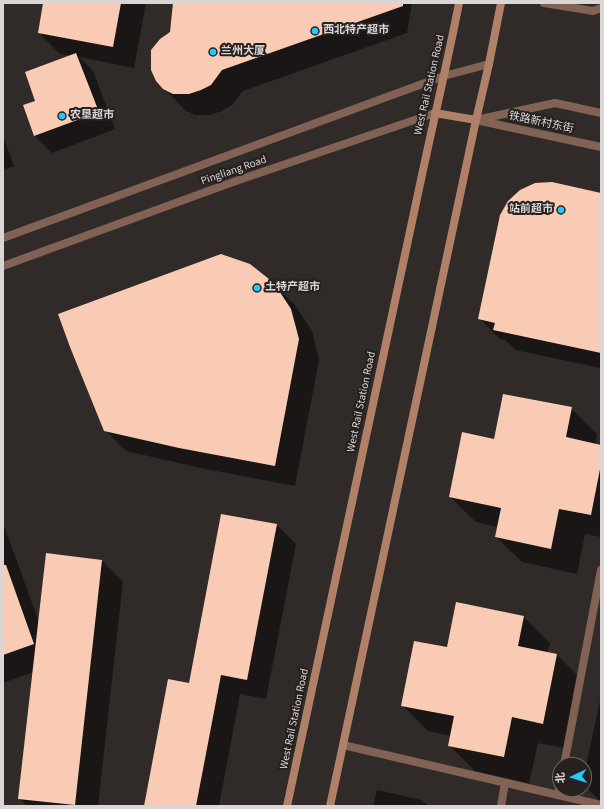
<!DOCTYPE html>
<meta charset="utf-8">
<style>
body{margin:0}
#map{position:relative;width:604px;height:809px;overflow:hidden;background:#302a28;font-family:"Source Sans 3","Noto Sans SC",sans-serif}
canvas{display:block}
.frame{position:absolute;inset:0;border:4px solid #dad6d5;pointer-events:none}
.north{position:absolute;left:552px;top:757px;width:40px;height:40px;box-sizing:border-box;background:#26211e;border:1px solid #6e6967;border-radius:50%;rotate:266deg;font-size:11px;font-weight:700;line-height:16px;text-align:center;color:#dad6d5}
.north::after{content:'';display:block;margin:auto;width:14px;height:18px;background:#21c9fd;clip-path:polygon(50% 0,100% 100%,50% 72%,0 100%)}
</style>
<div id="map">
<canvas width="604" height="809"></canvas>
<div class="frame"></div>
<div class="north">北</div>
</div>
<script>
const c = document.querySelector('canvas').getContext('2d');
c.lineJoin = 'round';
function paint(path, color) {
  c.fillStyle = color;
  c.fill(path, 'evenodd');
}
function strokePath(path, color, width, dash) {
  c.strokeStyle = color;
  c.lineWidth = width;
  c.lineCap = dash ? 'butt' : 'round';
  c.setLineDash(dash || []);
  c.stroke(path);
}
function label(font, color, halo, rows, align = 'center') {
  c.font = font + ' "Source Sans 3","Noto Sans SC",sans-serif';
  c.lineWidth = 4;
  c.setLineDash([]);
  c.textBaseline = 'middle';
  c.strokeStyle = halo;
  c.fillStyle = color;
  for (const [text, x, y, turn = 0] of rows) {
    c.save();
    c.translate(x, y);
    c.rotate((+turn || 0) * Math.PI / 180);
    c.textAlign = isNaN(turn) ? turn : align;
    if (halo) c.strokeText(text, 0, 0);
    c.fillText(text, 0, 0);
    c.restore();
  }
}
paint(new Path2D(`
 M44 3H146L134 68 79 57 93 71 115 129 52 153 35 136 24 106 37 101 72 56 60 54 39 33Z
 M174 3H412L407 33 243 91 232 105 222 111 210 115H195L185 110 164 88Z
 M3 136 14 166 3 170Z
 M601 194V368L515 350 505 340 500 339 479 318Z
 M273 284 295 305 312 331 319 360 295 486 201 468 126 451 105 430Z
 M571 408 597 434 595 445 601 446V537L585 534 577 574 522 562 496 537 498 527 476 522 450 497 495 440Z
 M3 523 39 622 46 555 102 561 123 582 98 806H27L19 798 33 672 3 683Z
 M277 525 296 544 266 699 240 694 219 806H145L190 684Z
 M524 617 550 643 547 653 557 655 583 681 569 749 538 743 529 783 475 771 449 745 451 736 428 731 402 705 447 649Z
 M601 696V802L584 785V775Z
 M377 790 422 800 429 806H373Z`), '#0007');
paint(new Path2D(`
 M43 3H121L113 47 38 33Z
 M173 3H403V6L222 70 211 85 201 90 189 94H173L163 89 156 81 151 70V50L160 39 170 32Z
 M76 53 99 112 34 136 23 105 35 101 25 72Z
 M552 182 601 193V353L493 330 495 323 478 319 500 215 508 201 520 190 535 183Z
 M221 254 250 264 274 283 291 309 299 339 275 466 179 448 104 431 70 347 58 314Z
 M503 394 572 407 566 437 601 445V464L591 515 559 509 551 549 495 537 501 508 449 497 462 432 494 439Z
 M221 514 277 524 247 680 221 675 196 806H144L168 679 189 683Z
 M46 553 102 560 75 805 18 799Z
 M3 565H6L34 644 3 655Z
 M456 602 524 616 518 646 557 654 543 724 512 717 504 757 448 746 454 716 401 706 414 641 447 647Z`), '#f9cab4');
strokePath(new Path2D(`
 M544 3 593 11 601 8
 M476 120 555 103 601 113`), '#816254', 8);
strokePath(new Path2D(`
 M476 120 601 147
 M343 745 601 805
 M564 765 601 570
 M558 795 560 784
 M501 806 505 783`), '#816254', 8);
strokePath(new Path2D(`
 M3 238 444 76 489 64
 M3 266 233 182 435 113`), '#816254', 8);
strokePath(new Path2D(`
 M435 113 476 120
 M287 806 419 189C432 127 447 65 459 3
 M330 806 476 120 489 64 501 3`), '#b18069', 8);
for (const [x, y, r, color] of [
 [315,31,4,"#21c9fd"],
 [213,52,4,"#21c9fd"],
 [62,116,4,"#21c9fd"],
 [561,210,4,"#21c9fd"],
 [257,288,4,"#21c9fd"]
]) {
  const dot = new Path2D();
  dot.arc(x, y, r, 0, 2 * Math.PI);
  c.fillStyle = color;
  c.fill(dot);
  strokePath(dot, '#26211e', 1.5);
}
label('bold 11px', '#dad6d5', '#26211e', [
 ["西北特产超市",323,31],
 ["兰州大厦",221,52],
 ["农垦超市",70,116],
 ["站前超市",553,210,"right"],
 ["土特产超市",265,288]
], 'left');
label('11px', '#dad6d5', '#26211e', [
 ["West Rail Station Road",430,85,-77],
 ["铁路新村东街",541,123,12],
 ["Pingliang Road",234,171,-19],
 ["West Rail Station Road",362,402,-78],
 ["West Rail Station Road",295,719,-78]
]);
</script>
